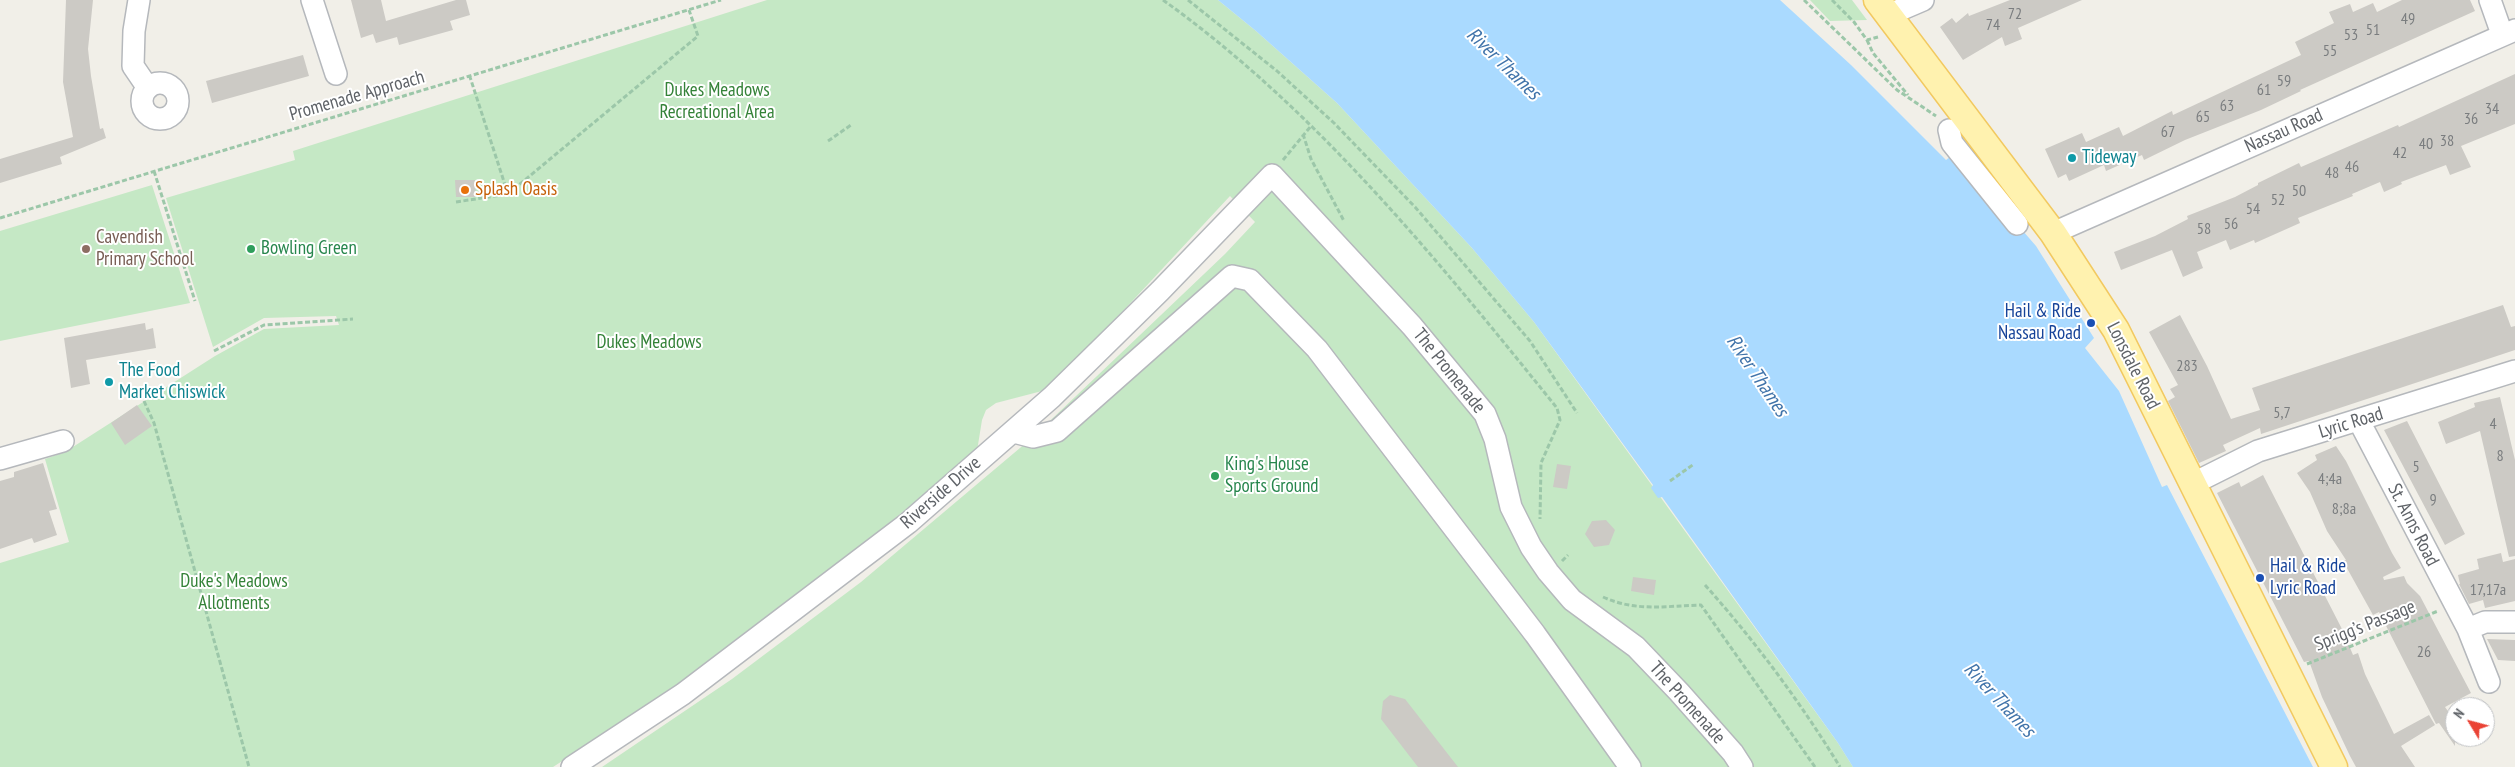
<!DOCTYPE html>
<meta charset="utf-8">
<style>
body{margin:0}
#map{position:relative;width:2515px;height:767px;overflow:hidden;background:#f1efe8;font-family:"PT Sans Narrow",sans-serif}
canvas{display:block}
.north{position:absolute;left:2445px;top:697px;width:50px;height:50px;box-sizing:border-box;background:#fff;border:1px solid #bfc1c3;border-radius:50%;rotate:307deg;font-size:14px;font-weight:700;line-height:20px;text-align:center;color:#5f6368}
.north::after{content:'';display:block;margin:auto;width:18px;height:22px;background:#ea4335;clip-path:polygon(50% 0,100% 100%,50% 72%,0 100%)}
</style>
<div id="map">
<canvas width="2515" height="767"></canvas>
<div class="north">N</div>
</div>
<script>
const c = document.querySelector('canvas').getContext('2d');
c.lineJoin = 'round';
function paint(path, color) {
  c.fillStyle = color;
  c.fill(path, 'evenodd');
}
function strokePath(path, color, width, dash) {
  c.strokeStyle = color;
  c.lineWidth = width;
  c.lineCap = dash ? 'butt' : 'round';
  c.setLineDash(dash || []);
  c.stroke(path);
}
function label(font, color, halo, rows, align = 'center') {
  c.font = font + ' "PT Sans Narrow",sans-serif';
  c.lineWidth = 4;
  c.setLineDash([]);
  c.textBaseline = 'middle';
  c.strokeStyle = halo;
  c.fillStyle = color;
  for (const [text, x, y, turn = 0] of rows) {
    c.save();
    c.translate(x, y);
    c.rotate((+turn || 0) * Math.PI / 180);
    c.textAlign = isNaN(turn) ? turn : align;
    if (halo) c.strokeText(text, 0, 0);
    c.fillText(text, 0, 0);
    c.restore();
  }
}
paint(new Path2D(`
 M767 0H1218L1256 31 1337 103 1472 248 1534 322 1838 743 1853 767H602L732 679 861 582 1033 437 1225 254 1255 222 1230 196 1097 339 1042 391 996 403 986 410 982 420 977 451 833 569 676 687 553 767H0V563L69 542 45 459 65 452 215 356 264 329 339 325 336 316 264 318 213 347 166 198 295 160 293 151Z
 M1810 0H1852L1867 20 1830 21Z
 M152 185 190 303 0 341V231Z`), '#c5e8c5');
paint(new Path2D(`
 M1218 0H1780L1851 65 1946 160 1955 153 2036 246 2094 338 2085 348 2119 391 2162 487 2167 485 2313 767H1853L1838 743 1662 497 1658 498 1651 488 1653 485 1534 322 1472 248 1337 103 1256 31Z`), '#aadaff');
paint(new Path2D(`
 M66 0H93L88 49 91 76 100 129 103 128 106 138 60 157 62 164 0 183V159L73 137 63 82Z
 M351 0H381L386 21 456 0H466L470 15 450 21 453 30 399 45 397 37 376 43 373 34 361 38Z
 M2010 0H2082L2018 28 2022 39 2005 46 2002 37 1963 60 1940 27 1952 18 1956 23 1968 13 1969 16Z
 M2402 0H2470L2475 11 2300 90 2301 91 2261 110 2185 140 2144 160 2142 155 2106 171 2104 165 2069 181 2066 174 2058 178 2045 149 2082 133 2086 142 2119 127 2123 136 2172 111 2173 115 2301 55 2295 42 2334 23 2329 12 2350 4 2353 12 2373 3 2377 12Z
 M303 55 309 76 212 103 206 81Z
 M2515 74V124L2461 146 2471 167 2450 175 2446 165 2401 182 2402 184 2384 192 2380 182 2352 194 2353 196 2298 218 2300 223 2255 243 2254 240 2230 250 2226 240 2197 252 2203 268 2183 277 2172 250 2121 270 2114 252 2155 236 2188 219 2187 216 2235 197 2258 185V183L2299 163 2301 167 2398 125 2399 127Z
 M455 180H475L476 197H456Z
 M2503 305 2511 327 2515 326V350L2261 434 2260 428 2223 445 2226 451 2199 463 2168 401 2175 397 2170 389 2178 385 2149 332 2180 315 2207 366 2231 419 2260 410 2252 388Z
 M145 323 146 330 153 328 156 348 86 360 90 384 71 388 64 338Z
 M2500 397 2515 460V556L2509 557 2480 431 2446 444 2438 422 2475 407 2474 403Z
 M137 405 152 426 125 445 111 423Z
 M2407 421 2465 534 2445 545 2384 430Z
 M2336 446 2346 461 2392 553 2401 568 2383 577 2384 580 2404 576 2407 583 2420 596 2471 693 2445 707 2455 721V746L2439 723 2436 724 2379 612 2373 615 2343 561 2346 560 2327 531 2310 492 2297 473 2317 460 2315 455Z
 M43 463 57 509 49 511 57 535 34 543 32 538 0 549V481L14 477V472Z
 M1557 464 1571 466 1567 489 1553 487Z
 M2263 475 2343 631 2353 655 2358 653 2365 674 2394 734 2429 715 2435 725 2401 746 2415 767H2356L2350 756 2322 697 2309 661 2304 662 2217 493 2239 482 2241 487Z
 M1606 520 1615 530 1609 545 1594 547 1585 534 1592 521Z
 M2501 553 2503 562 2515 559V601L2485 608 2483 600 2469 604 2459 584H2460L2458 575 2479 569 2477 559Z
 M1633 577 1656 580 1654 595 1631 591Z
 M2487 639 2515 640V661L2498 660Z
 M1390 695 1405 699 1458 767H1418L1381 719 1383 701Z`), '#cccac5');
const minor = new Path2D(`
 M139 0 134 31 133 66 148 88
 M312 0 336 74
 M2490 0 2502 34
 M1888 15 1923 0
 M142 101a18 18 0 1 1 36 0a18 18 0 1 1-36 0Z
 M1949 130 1952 143 2017 224
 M2053 233 2515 30
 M2359 421 2468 629 2489 682
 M1014 432 1033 437 1057 431 1232 276 1250 280 1317 349 1535 634 1630 767
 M0 459 63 441
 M2192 484 2258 451 2515 371
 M2468 629 2485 622H2515
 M572 767 683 694 908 523 1052 397 1160 291 1272 175 1412 326 1485 414 1495 439 1511 507 1531 547 1548 572 1572 600 1636 647 1679 692 1733 753 1742 767`);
const major = new Path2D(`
 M1877 0 2053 233 2116 330 2334 767`);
strokePath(minor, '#b5b8bc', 24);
strokePath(major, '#f2c960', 29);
strokePath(new Path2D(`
 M1163 0C1318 111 1439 262 1557 408L1560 420 1541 463 1540 519
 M1188 0 1277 71 1334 123 1415 207 1530 341 1577 413
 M1804 0 1897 90 1936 116
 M1832 0 1854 22 1867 40 1878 37
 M1867 40 1873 53 1908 95
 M1303 134 1311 159 1344 221
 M828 141 851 125
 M1283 160 1311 126
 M154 171 195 301
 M508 194 698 36 689 10
 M456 202 508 194 470 77
 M0 218 721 0
 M214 351 264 325 353 319
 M144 401 154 423 249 767
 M1670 481 1694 464
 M1562 561 1568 555
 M1705 585C1755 641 1801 703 1840 767
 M1603 597C1636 612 1666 606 1701 605L1815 767
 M2307 664 2438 611`), '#9cc7a9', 3, [5, 2.5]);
strokePath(minor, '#fff', 21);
strokePath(major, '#fff2af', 26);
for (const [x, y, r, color] of [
 [2072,158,5,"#0f9aa8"],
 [465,190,5,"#e8710a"],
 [86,249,5,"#8d6e63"],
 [251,249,5,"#2e9e5b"],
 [2091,323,5,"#1a4fb4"],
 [109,382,5,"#0f9aa8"],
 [1215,476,5,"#2e9e5b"],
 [2260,578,5,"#1a4fb4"]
]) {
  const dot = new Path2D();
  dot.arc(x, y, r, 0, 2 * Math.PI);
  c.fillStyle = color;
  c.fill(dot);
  strokePath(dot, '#fff', 2);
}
label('16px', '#7a7d7f', null, [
 ["72",2015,14],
 ["49",2408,19],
 ["74",1993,25],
 ["51",2373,30],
 ["53",2351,35],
 ["55",2330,51],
 ["59",2284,81],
 ["61",2264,90],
 ["63",2227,106],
 ["34",2492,109],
 ["65",2203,117],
 ["36",2471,119],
 ["67",2168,132],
 ["38",2447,141],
 ["40",2426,144],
 ["42",2400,153],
 ["46",2352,167],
 ["48",2332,173],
 ["50",2299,191],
 ["52",2278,200],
 ["54",2253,209],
 ["56",2231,224],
 ["58",2204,229],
 ["283",2187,366],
 ["5,7",2282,413],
 ["4",2493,424],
 ["8",2500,456],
 ["5",2416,467],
 ["4;4a",2330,479],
 ["9",2433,500],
 ["8;8a",2344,509],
 ["17,17a",2488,590],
 ["26",2424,652]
]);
label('19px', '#348238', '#fff', [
 ["Dukes Meadows",717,91],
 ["Recreational Area",717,113],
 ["Dukes Meadows",649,343],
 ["Duke's Meadows",234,582],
 ["Allotments",234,604]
]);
label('19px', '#5f6368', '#fff', [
 ["Promenade Approach",357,96,-16],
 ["Nassau Road",2284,131,-24],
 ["Lonsdale Road",2133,366,63],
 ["The Promenade",1449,371,51],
 ["Lyric Road",2351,423,-17],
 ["Riverside Drive",941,493,-41],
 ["St. Anns Road",2413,525,63],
 ["Sprigg’s Passage",2365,626,-22],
 ["The Promenade",1687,703,48]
]);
label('19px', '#0d838f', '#fff', [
 ["Tideway",2082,158],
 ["The Food",119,371],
 ["Market Chiswick",119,393]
], 'left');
label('19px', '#c56008', '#fff', [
 ["Splash Oasis",475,190]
], 'left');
label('19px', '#785e54', '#fff', [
 ["Cavendish",96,238],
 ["Primary School",96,260]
], 'left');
label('19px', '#27864d', '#fff', [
 ["Bowling Green",261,249],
 ["King's House",1225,465],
 ["Sports Ground",1225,487]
], 'left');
label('19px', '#164399', '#fff', [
 ["Hail & Ride",2081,312],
 ["Nassau Road",2081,334],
 ["Hail & Ride",2270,567,"left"],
 ["Lyric Road",2270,589,"left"]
], 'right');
label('italic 20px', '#4174aa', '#fff', [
 ["River Thames",1503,64,44],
 ["River Thames",1757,376,56],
 ["River Thames",1999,700,47]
]);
</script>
